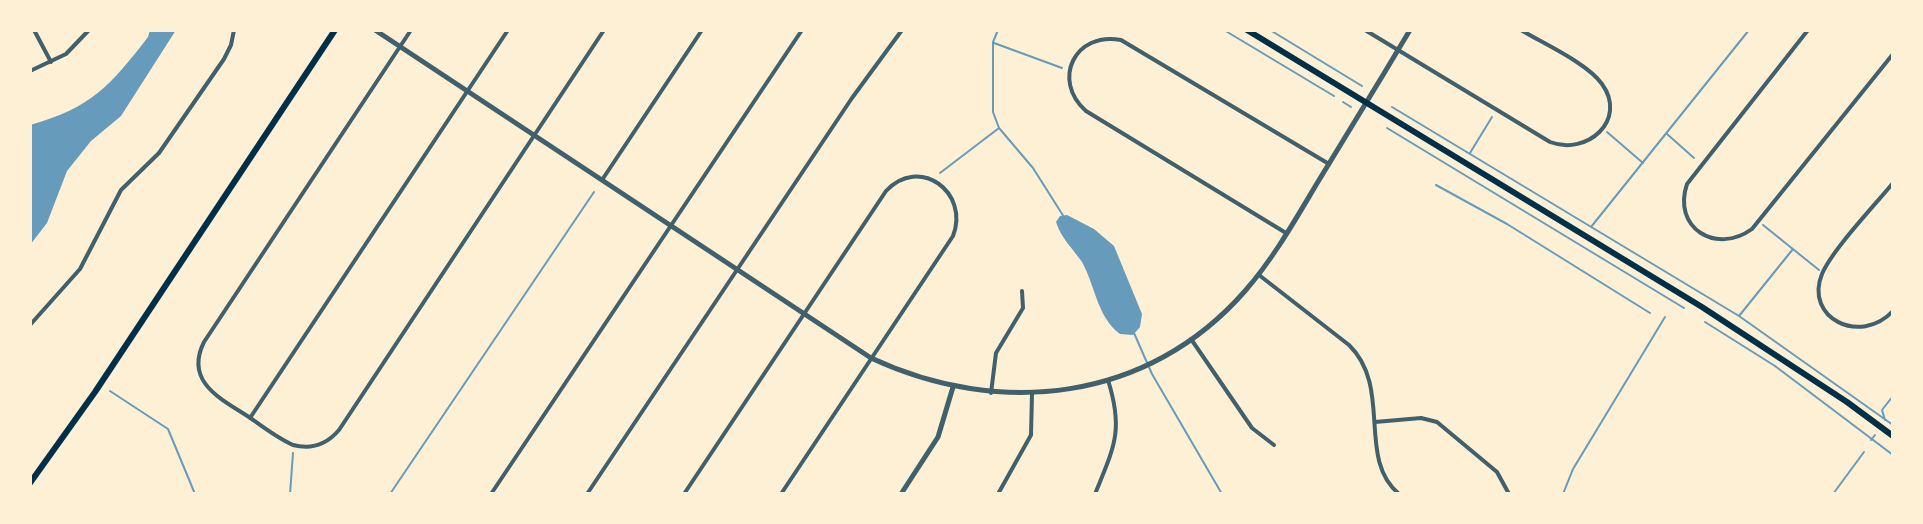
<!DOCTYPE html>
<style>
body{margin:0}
#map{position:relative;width:1923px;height:524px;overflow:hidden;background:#fdf0d5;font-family:Manrope,sans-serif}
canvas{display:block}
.frame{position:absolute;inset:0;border:32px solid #fdf0d5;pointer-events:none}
</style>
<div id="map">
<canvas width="1923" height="524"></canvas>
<div class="frame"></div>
</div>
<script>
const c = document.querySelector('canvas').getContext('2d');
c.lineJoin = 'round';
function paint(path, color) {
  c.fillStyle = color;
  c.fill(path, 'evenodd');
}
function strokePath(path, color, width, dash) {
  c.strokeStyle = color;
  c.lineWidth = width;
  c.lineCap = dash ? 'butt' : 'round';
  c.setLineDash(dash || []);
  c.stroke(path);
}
paint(new Path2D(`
 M150 30H176L121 116 91 141 67 171 47 223 30 245V125C91 108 110 86 148 37Z
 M1067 215 1094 229 1114 246 1142 314 1140 327 1133 335 1120 334C1097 317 1095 285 1082 262 1073 249 1061 238 1056 222L1060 216Z`), '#669bbc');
strokePath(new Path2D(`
 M998 30 993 42V112L999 128 1033 168 1064 217
 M1224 30 1334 96
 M1270 30 1362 86
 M994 43 1062 68
 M1343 102 1351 107
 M1392 107 1739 316 1893 425
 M1387 128 1684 308
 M1607 132 1643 163
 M1667 134 1694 158
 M1470 153 1492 117
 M940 173 999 128
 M1436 185 1507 224 1650 313
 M1763 225 1819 270
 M1591 227 1749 30
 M1739 316 1793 249
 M1705 322 1775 366 1893 455
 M1134 333 1152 374 1222 494
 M110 391 168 429 195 494
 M1885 420 1882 410 1893 396
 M1871 440 1875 435
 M290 494 293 453
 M390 494 594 192
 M1563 494 1573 469 1665 317
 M1833 494 1864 452`), '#669bbc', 2);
strokePath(new Path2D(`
 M34 30 51 62
 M411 30 204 342C184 382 221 399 249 417 263 427 277 438 293 445 312 450 327 444 339 430L604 30
 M1365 30 1550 142C1587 156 1628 120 1602 84 1587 63 1544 44 1521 30
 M1808 30 1687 184C1672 228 1716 255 1752 229L1893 54
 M30 71 66 54 89 30
 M602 180 702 30
 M1893 183C1875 205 1832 250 1822 274 1804 318 1860 346 1893 311
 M1286 233 1086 111C1051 80 1075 31 1121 40L1329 164
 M1259 275 1349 345C1393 388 1356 458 1399 494
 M30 325 80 269 121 190 159 153 224 59 231 45 234 30
 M1191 339 1252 428 1274 445
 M991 393 996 353 1023 308 1022 291
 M250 418 508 30
 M1375 422 1421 418 1437 422 1497 472 1509 494
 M491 494 802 30
 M587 494 852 98 902 30
 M684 494 886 191C919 155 970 192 953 236L781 494
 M998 494 1031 435 1032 394
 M1095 494C1114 447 1124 431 1108 380`), '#3f606c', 4);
strokePath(new Path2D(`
 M375 30 871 358C1000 418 1148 402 1245 291 1273 259 1294 222 1316 185 1347 134 1379 82 1410 30
 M901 494 938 437 953 387`), '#3f606c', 5);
strokePath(new Path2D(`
 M1247 30 1702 307 1847 402 1893 436
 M30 483 95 392 335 30`), '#003049', 6);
</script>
